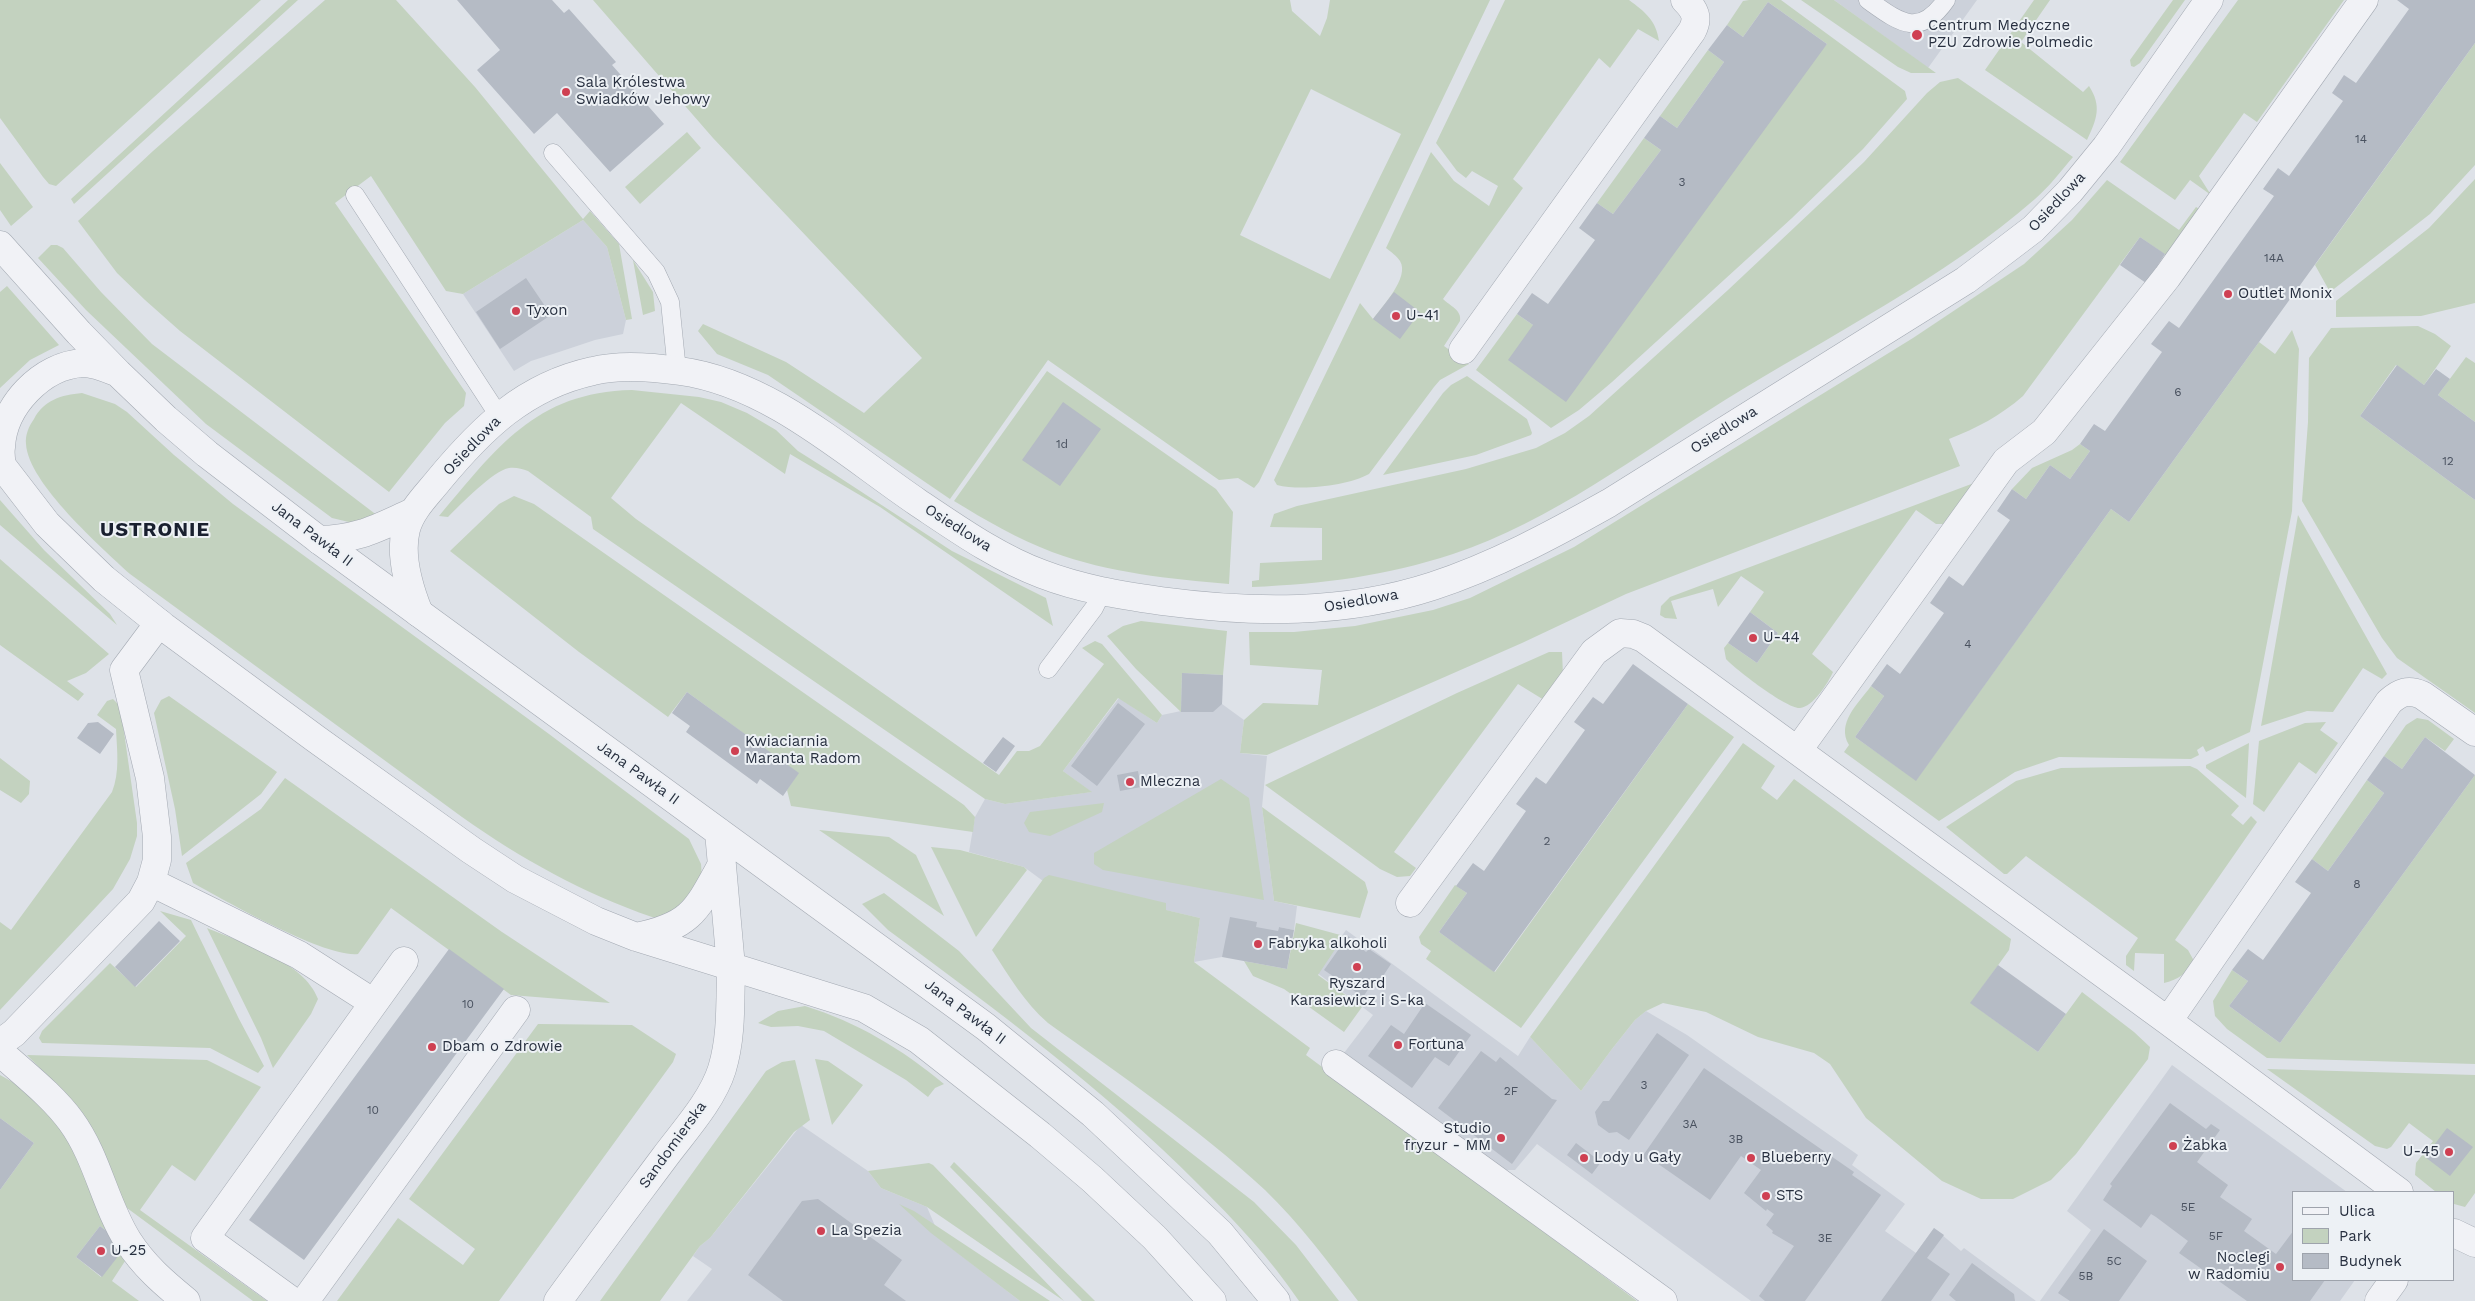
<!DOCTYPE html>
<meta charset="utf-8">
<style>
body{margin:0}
#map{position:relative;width:2475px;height:1301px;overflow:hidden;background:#dee2e8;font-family:"Work Sans",sans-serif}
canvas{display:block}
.legend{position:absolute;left:2292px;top:1191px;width:162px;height:90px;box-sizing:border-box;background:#edf1f5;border:1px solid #9ea3ac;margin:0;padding:6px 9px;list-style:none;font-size:15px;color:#272f3f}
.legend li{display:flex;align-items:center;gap:10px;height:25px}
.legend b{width:25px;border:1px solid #9ea3ac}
</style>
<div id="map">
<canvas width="2475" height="1301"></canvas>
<ul class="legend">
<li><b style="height:6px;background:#f1f2f6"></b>Ulica</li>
<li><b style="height:14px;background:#c3d2bf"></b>Park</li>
<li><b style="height:14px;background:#b5bbc5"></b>Budynek</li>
</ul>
</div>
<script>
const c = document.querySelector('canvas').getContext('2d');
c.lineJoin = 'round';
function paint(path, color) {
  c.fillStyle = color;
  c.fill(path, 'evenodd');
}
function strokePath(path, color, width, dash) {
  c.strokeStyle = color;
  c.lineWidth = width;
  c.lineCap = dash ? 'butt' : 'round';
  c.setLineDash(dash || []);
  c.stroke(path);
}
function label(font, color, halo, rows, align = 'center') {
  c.font = font + ' "Work Sans",sans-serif';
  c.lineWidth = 4;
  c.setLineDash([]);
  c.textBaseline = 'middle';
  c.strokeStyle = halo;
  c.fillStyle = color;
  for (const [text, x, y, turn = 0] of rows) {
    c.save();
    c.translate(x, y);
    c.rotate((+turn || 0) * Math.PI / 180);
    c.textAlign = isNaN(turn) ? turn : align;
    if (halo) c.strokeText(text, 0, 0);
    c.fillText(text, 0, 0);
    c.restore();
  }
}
paint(new Path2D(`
 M1834 0H1977L1928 68Z
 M583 220 607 247 626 320 623 334 595 340 559 352 531 361 514 371 463 294Z
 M1182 673 1223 675 1222 704 1244 720 1240 753 1267 756 1262 807 1274 901 1297 906 1294 930 1279 927 1278 931 1222 957 1194 962 1200 918 1165 910 1166 904 1043 881 1024 867 969 852 975 817 985 799 1005 804 1091 792 1063 771 1119 698 1157 723 1162 715 1181 711Z
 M1346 930 1518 1056 1530 1037 1581 1091 1612 1049 1635 1020 1646 1011 1687 1035 1858 1155 1852 1165 1905 1204 1885 1231 1916 1253 1934 1228 1961 1251 1964 1248 2036 1301H1751L1537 1144 1515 1170H1502L1344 1053 1373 1015 1316 972Z
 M2172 1065 2347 1192H2294V1280H2355L2340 1301H2040L2091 1230 2067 1211Z
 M801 1125 868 1171 881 1188 927 1207 941 1240 1020 1301H687L712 1269 693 1256 700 1246 710 1238Z`), '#ccd1da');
paint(new Path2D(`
 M0 0H261L56 186 49 184 43 177 0 118Z
 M288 0H298L74 204 71 199Z
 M325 0H396L475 87 583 219 590 211 619 244 632 319 626 320 607 247 583 220 463 294 446 291 371 176 335 203 466 393 464 406 445 423 389 492 180 331 145 300 117 273 78 221 153 151Z
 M593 0H1290L1292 11 1320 36 1327 18 1330 0H1490L1259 482 1254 488 1238 478 1219 480 1048 360 950 499 768 375 717 354 698 331 703 324 786 362 864 413 922 358 713 138ZM1311 89 1401 134 1330 279 1240 235Z
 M1505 0H1629C1645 12 1656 20 1659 41L1638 29 1610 68 1599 58 1513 179 1523 188 1443 299C1450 306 1462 310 1460 321L1444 346 1469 364 1440 380 1434 387 1369 474C1347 486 1301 491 1277 485L1274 480 1360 303 1373 319C1382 307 1410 277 1400 261 1397 256 1391 252 1386 248L1431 152 1454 181 1489 206 1498 186 1472 171 1466 178 1457 171 1436 143Z
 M1749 0H1781L1905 91 1907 99 1863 149 1792 218 1612 382 1579 410 1551 428 1476 370 1517 314 1533 325 1827 44 1768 2 1743 37 1727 25 1743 1Z
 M1801 0H1834L1936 73H1911L1898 67Z
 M2034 0H2050L2021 42 2083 92 2089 86C2102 106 2097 119 2087 140L1985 70Z
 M2173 0H2185L2140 63 2134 67 2131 66 2130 60Z
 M2238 0H2344L2257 122 2244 113 2199 176 2211 195 2190 180 2175 200 2120 162Z
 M2475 43V165L2430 214 2330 292 2315 265Z
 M1708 50 1724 62 1677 128 1660 116Z
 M1958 78 2073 157C2061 171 2049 187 2035 199 1945 278 1827 337 1725 400 1637 455 1552 521 1453 554 1386 576 1323 584 1252 587V581L1259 580 1260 563 1322 560V528L1270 527 1274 514 1297 506 1466 469 1536 448 1565 433 1589 416 1728 290 1864 162 1927 93 1940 82Z
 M687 132 701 148 640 204 625 187Z
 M1644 138 1661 150 1613 214 1597 203Z
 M0 163 33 207 11 226 0 210Z
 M2475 179V303L2421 316 2336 317V301L2429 228Z
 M2107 180 2179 230 2196 207 2201 210 2167 256 2140 237 2023 396C2000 416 1977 428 1949 439L1960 466 1626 594 1522 643 1267 755 1240 753 1244 720 1263 703 1318 705 1322 670 1250 665 1249 632H1294L1355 626 1433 610 1470 598 1574 547 1913 338 2024 264 2072 220Z
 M51 245H57L63 248 101 292 152 344 378 516 353 523 332 518 206 424 86 310 38 258Z
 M633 260 653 292 655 311 643 315Z
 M7 286 59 345 30 360 0 388V292Z
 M2418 326 2435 334 2451 346 2424 385 2396 365 2360 416 2475 500V713L2397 658 2382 638 2302 501 2308 422 2309 358 2331 328Z
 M2292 330 2299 349 2292 511 2250 732 2206 752 2203 746 2197 750 2199 755 2191 759 2059 757 2015 772 1939 821 1844 752 1849 745C1836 723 1858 704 1871 686L1884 696 1855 737 1916 780 2111 509 2129 522 2259 342 2275 354Z
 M2466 357 2475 363V422L2438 395Z
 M1047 371 1216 489 1233 512 1229 584C1170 579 1109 573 1052 552 1018 539 985 520 954 501Z
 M1467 376 1527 419 1532 433 1531 435 1476 455 1383 475 1443 393 1451 385Z
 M632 390 699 397 721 402 747 413 776 430 798 451 828 470 952 551 1046 598 1053 626 880 507 790 454 785 474 681 403 611 498 636 519 999 775 1017 751H1029L1040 746 1104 664 1082 648 1095 641 1102 644 1162 715 1157 723 1118 698 1063 771 1092 792 1005 804 985 799 593 529 591 517 528 471C522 469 516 467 509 468 494 470 460 505 448 517L439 516C496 449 535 392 632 390Z
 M82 393 115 404 127 412 174 455 233 504 549 734 689 839 701 864 702 878 689 904 660 918 652 917C583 893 521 859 462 817L130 574C102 548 28 483 26 444 25 435 29 426 34 419 44 400 61 395 82 393Z
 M2080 444 2090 451 2070 479 2050 465 2026 499 2012 489 2032 468 2072 450Z
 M1974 483 1943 524H1936L1916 510 1812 654 1833 672C1828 683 1813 707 1800 708 1787 709 1735 669 1726 659L1724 648 1728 643 1757 663 1778 633 1750 612 1764 592 1741 576 1718 607 1713 589 1671 601 1677 619 1665 618 1660 615 1661 606 1670 597Z
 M514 496 534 504 964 805 975 817 973 832 791 806 787 790 798 773 687 692 668 717 579 652 450 551 499 504Z
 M0 500 44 550 110 614 117 625 0 525Z
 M2298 515 2387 674 2382 679 2363 668 2333 712 2307 711 2261 726Z
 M0 559 109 654 86 673 67 681 84 694 78 701 0 645Z
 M1141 621 1227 631 1223 675 1182 673 1181 712 1136 669 1107 636 1123 626Z
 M1549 652H1562L1563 675 1544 700 1518 684 1394 852 1416 868 1410 876 1397 877 1380 869 1265 785 1457 693Z
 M169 696 277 772 261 794 182 856 175 809 154 713 161 700Z
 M113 699 118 704 122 718 137 823V836L130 859 113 889 0 1010V922L11 930 112 792C120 772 117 751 116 729L97 715 107 701Z
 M1688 704 1734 737 1521 1028 1426 959 1431 951 1421 944 1419 937 1455 885 1467 893 1439 932 1495 972Z
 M2417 718 2428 720 2454 739 2445 751 2425 737 2402 769 2384 756 2406 725Z
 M2326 722 2320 730 2338 743 2316 774 2299 762 2264 812 2253 804 2259 741 2305 723Z
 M1743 743 1775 766 1761 788 1777 800 1794 779 2011 939 2009 950 1971 1003 2038 1052 2082 992 2134 1032 2150 1047 2148 1059 2076 1154 2051 1180 2013 1199H1981L1942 1181 1866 1118 1830 1064 1814 1053 1758 1037 1706 1012 1663 1003 1646 1011 1635 1020 1612 1049 1581 1091 1530 1037Z
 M2249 743 2246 798 2206 768V765Z
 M0 758 30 781 29 794 21 803 0 790Z
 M2190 766 2197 769 2239 806 2231 815 2243 825 2251 816 2257 822 2175 940 2188 950 2194 961C2188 973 2177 980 2164 983V954L2135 953 2134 971 2126 965V956L2138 938 2026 856 2007 874H2004L1946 827 2016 781 2061 768Z
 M2475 775V1064L2267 1058 2227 1029 2215 1016 2213 1001 2232 970 2248 981 2229 1006 2280 1043Z
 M285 778 502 932 610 1003 511 995 391 908 358 954C325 958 226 901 193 883L186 863 261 809Z
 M1221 779 1249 798 1264 900 1103 870 1094 864V853Z
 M2367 780 2384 793 2328 871 2312 859Z
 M1104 803 1102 812 1050 836 1029 832 1024 823 1030 812Z
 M1262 807 1365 882 1368 892 1360 918 1274 901Z
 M819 830 889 837 916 855 944 916Z
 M931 847 960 850 1024 867 1027 870 976 937Z
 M1049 875 1166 903V910L1200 918 1194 962 1310 1048 1306 1055 1637 1301H1358C1329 1263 1300 1224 1265 1190 1198 1128 1122 1076 1048 1023 1024 1002 1009 976 992 950L1044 878Z
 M884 893 959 951 1031 1028 1254 1202 1296 1245 1339 1301H1299C1270 1258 1235 1221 1198 1184 1104 1089 995 1009 888 930L862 904Z
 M160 911 191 920 239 1019 264 1066 258 1073 210 1048 42 1043 39 1038 42 1031 110 963 136 987 186 936Z
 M1296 923 1344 936 1318 975 1362 1007 1344 1032 1284 989 1253 976 1244 961 1287 969Z
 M207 928C242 943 304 961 318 999L311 1014 273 1068 261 1038Z
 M805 1006C857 1022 902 1049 944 1084L935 1088 928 1097 906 1080 824 1031 798 1026 771 1027 758 1023 778 1011Z
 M538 1024 632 1025 676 1054 673 1062 499 1301H337L398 1218 463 1265 475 1249 409 1199Z
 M27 1055 207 1060 261 1087 195 1181 172 1165 140 1210 267 1301H253L127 1208 72 1101Z
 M815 1059 828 1061 863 1085 832 1125Z
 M795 1060 810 1120 794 1132 710 1238 700 1246 660 1301H600L766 1071 782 1062Z
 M2267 1069 2475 1075V1193L2465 1207 2454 1204V1192H2436L2415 1175 2416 1163 2433 1141 2409 1123 2391 1147 2387 1149 2375 1146Z
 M0 1075 25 1089 65 1131 114 1237 100 1226 76 1257 101 1277 125 1245 129 1255 112 1281 139 1301H0V1190L34 1143 0 1118Z
 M954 1162 1087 1293 1095 1301H1082L950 1167Z
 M929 1163 933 1165 1064 1301 927 1207 881 1188 868 1171Z
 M899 1204 914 1211 1050 1301H1020L931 1233Z`), '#c3d2bf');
paint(new Path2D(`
 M457 0H552L564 13 569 9 616 62 612 65 664 124 610 172 557 113 534 134 477 70 500 50Z
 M2397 0H2475V43L2129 522 2111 509 1916 781 1855 737 1884 696 1871 686 1887 664 1900 674 1944 613 1930 603 1949 576 1963 586 2010 520 1997 511 2012 489 2026 499 2050 465 2070 479 2090 451 2080 444 2094 424 2105 431 2162 352 2151 344 2169 321 2179 328 2274 196 2263 189 2278 168 2289 176 2343 101 2332 93 2344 75 2356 83 2409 9Z
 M1768 2 1827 44 1566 402 1508 360 1533 325 1517 314 1532 293 1548 304 1595 240 1579 228 1597 203 1613 214 1661 150 1644 138 1660 116 1677 128 1724 62 1708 50 1727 25 1743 37Z
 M2140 237 2165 254 2146 283 2120 265Z
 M526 278 551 315 500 349 476 312Z
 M1394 292 1420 312 1400 339 1373 319Z
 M2397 365 2424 385 2436 369 2450 379 2438 395 2475 422V500L2360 416Z
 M1063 402 1101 429 1060 486 1022 460Z
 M1750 612 1778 633 1757 663 1728 643Z
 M1633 664 1688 704 1494 972 1439 932 1467 893 1456 886 1473 863 1484 871 1526 811 1516 804 1536 777 1546 784 1585 730 1574 722 1593 697 1603 704Z
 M1182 673 1223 675 1222 704 1213 712H1181Z
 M687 692 799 773 783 796 760 779 757 784 686 732 690 726 672 713Z
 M1118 703 1145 724 1097 786 1071 766Z
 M98 722 114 734 100 754 77 738 88 723Z
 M1003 737 1015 746 996 772 983 763Z
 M2425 737 2475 775 2280 1043 2229 1006 2248 981 2232 970 2248 949 2263 960 2311 893 2295 882 2312 859 2328 871 2384 793 2367 780 2384 756 2402 769Z
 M1138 771 1141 787 1120 791 1117 775Z
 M1230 917 1257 922 1256 927 1278 931 1279 927 1294 930 1287 969 1222 957Z
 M159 921 180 941 135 987 115 967Z
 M1348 936 1366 952 1369 949 1391 964 1377 985 1373 982 1363 997 1324 970Z
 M449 949 504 989 304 1260 249 1220Z
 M1998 965 2066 1014 2038 1052 1970 1003Z
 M1425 1003 1471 1035 1449 1066 1435 1057 1412 1088 1368 1056 1391 1025 1404 1034Z
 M1657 1033 1689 1055 1629 1140 1617 1132 1609 1133 1598 1125 1595 1112 1603 1101H1609Z
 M1481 1051 1496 1062 1500 1057 1552 1099 1557 1100 1512 1164 1438 1108Z
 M1704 1068 1854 1172 1852 1175 1881 1195 1805 1301H1765L1759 1296 1794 1246 1772 1233 1773 1231 1766 1225 1774 1214 1767 1209 1766 1211 1744 1193 1761 1170 1741 1156 1710 1200 1654 1161 1652 1164 1642 1157Z
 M2170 1103 2206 1129 2211 1124 2220 1130 2197 1162 2228 1185 2220 1197 2252 1219 2244 1231 2276 1254 2294 1230V1280H2325L2310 1301H2247L2179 1253 2188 1241 2156 1217 2151 1214 2141 1228 2103 1200 2112 1186 2110 1184Z
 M0 1118 34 1143 0 1190Z
 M2447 1128 2473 1147 2450 1176 2425 1157Z
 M1576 1143 1601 1162 1592 1174 1567 1155Z
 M818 1199 902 1260 884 1285 906 1301H783L748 1275 802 1201Z
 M100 1226 126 1246 102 1277 76 1257Z
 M1934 1228 1944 1235 1927 1258 1950 1274 1931 1301H1881Z
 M2104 1229 2147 1261 2119 1301H2070L2058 1293Z
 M1972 1263 2014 1294 2015 1301H1956L1949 1295Z`), '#b5bbc5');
const service = new Path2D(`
 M1868 0C1899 22 1919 39 1946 0
 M553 153 656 272 670 302 677 371
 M355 195 499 416
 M1048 669 1094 608 1102 592`);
const minor = new Path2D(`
 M1463 350 1692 31C1699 18 1695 10 1685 0
 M319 540C360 539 377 528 413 512
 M419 613C409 588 399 556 406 529 411 510 426 496 438 481 481 429 524 386 593 371 620 364 653 367 680 371 769 383 845 453 917 502 956 528 998 558 1042 574 1081 589 1120 595 1161 601 1252 613 1344 615 1433 586 1494 566 1552 535 1609 503L1966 280 2033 229 2070 191 2106 147 2209 0
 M1798 750 2006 461 2044 432 2167 277 2364 0
 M151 882 299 955 374 1003
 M1410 903 1594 652 1620 633 1633 634 1643 638 2168 1021 2399 1192
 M2168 1021 2389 702C2400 692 2408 689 2422 695L2475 732
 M0 1043 14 1033 141 901 151 882 157 860V837L150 778 124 670 159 623
 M0 1052C24 1074 52 1095 71 1121 98 1158 104 1203 128 1241 144 1266 164 1283 186 1301
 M1336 1064 1663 1301
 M2454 1233 2475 1243
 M292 1301 205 1238 404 961
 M305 1301 516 1010
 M558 1301C593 1253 629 1205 664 1158 684 1131 712 1101 722 1069 732 1036 730 1001 731 967
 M2379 1301 2394 1280`);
const tertiary = new Path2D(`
 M0 245 79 333 118 373 166 419 207 454 319 540 986 1027 1093 1114 1220 1233 1276 1301
 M0 463 47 524 104 579 164 627 316 739 471 850 515 879 596 921 636 937 864 1008 919 1040 1040 1135 1092 1179 1155 1238 1212 1301
 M2 466C1 460 0 453 1 447 3 406 42 365 83 363 94 363 106 368 116 372
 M719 832 731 967
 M636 937C690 926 696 912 721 866`);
strokePath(service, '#a3a9b2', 19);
strokePath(minor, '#a3a9b2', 29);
strokePath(tertiary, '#a3a9b2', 29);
strokePath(service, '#f1f2f6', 18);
strokePath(minor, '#f1f2f6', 28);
strokePath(tertiary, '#f1f2f6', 28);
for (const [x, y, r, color] of [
 [1917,35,6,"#cf4052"],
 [566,92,5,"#cf4052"],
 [2228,294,5,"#cf4052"],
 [516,311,5,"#cf4052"],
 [1396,316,5,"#cf4052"],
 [1753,638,5,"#cf4052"],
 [735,751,5,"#cf4052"],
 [1130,782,5,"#cf4052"],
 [1258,944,5,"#cf4052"],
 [1357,967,5,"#cf4052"],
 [1398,1045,5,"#cf4052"],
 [432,1047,5,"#cf4052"],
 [1501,1138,5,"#cf4052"],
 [2173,1146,5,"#cf4052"],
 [2449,1152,5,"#cf4052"],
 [1584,1158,5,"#cf4052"],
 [1751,1158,5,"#cf4052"],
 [1766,1196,5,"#cf4052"],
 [821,1231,5,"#cf4052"],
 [101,1251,5,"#cf4052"],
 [2280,1267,5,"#cf4052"]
]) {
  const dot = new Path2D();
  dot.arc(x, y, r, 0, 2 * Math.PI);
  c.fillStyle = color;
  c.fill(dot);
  strokePath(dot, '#edf1f5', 2);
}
label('12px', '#4a5260', null, [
 ["14",2361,139],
 ["3",1682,182],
 ["14A",2274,258],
 ["6",2178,392],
 ["1d",1062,444],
 ["12",2448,461],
 ["4",1968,644],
 ["2",1547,841],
 ["8",2357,884],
 ["10",468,1004],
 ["3",1644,1085],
 ["2F",1511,1091],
 ["10",373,1110],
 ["3A",1690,1124],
 ["3B",1736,1139],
 ["5E",2188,1207],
 ["5F",2216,1236],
 ["3E",1825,1238],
 ["5C",2114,1261],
 ["5B",2086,1276]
]);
label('15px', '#272f3f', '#edf1f5', [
 ["Centrum Medyczne",1928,26],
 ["PZU Zdrowie Polmedic",1928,43],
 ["Sala Królestwa",576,83],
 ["Swiadków Jehowy",576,100],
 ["Outlet Monix",2238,294],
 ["Tyxon",526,311],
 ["U-41",1406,316],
 ["U-44",1763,638],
 ["Kwiaciarnia",745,742],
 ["Maranta Radom",745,759],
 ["Mleczna",1140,782],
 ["Fabryka alkoholi",1268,944],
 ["Ryszard",1357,984,"center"],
 ["Karasiewicz i S-ka",1357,1001,"center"],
 ["Fortuna",1408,1045],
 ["Dbam o Zdrowie",442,1047],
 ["Studio",1491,1129,"right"],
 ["fryzur - MM",1491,1146,"right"],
 ["Żabka",2183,1146],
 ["U-45",2439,1152,"right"],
 ["Lody u Gały",1594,1158],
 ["Blueberry",1761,1158],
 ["STS",1776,1196],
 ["La Spezia",831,1231],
 ["U-25",111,1251],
 ["Noclegi",2270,1258,"right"],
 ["w Radomiu",2270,1275,"right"]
], 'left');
label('15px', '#272f3f', '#edf1f5', [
 ["Osiedlowa",2057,202,-47],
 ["Osiedlowa",1724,430,-32],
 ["Osiedlowa",472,446,-46],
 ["Osiedlowa",958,528,32],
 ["Jana Pawła II",312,534,37],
 ["Osiedlowa",1361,601,-10],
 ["Jana Pawła II",638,773,36],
 ["Jana Pawła II",965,1012,37],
 ["Sandomierska",673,1145,-54]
]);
c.letterSpacing = '1px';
label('bold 20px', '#19202f', '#edf1f5', [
 ["USTRONIE",155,530]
]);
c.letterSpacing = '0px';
</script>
